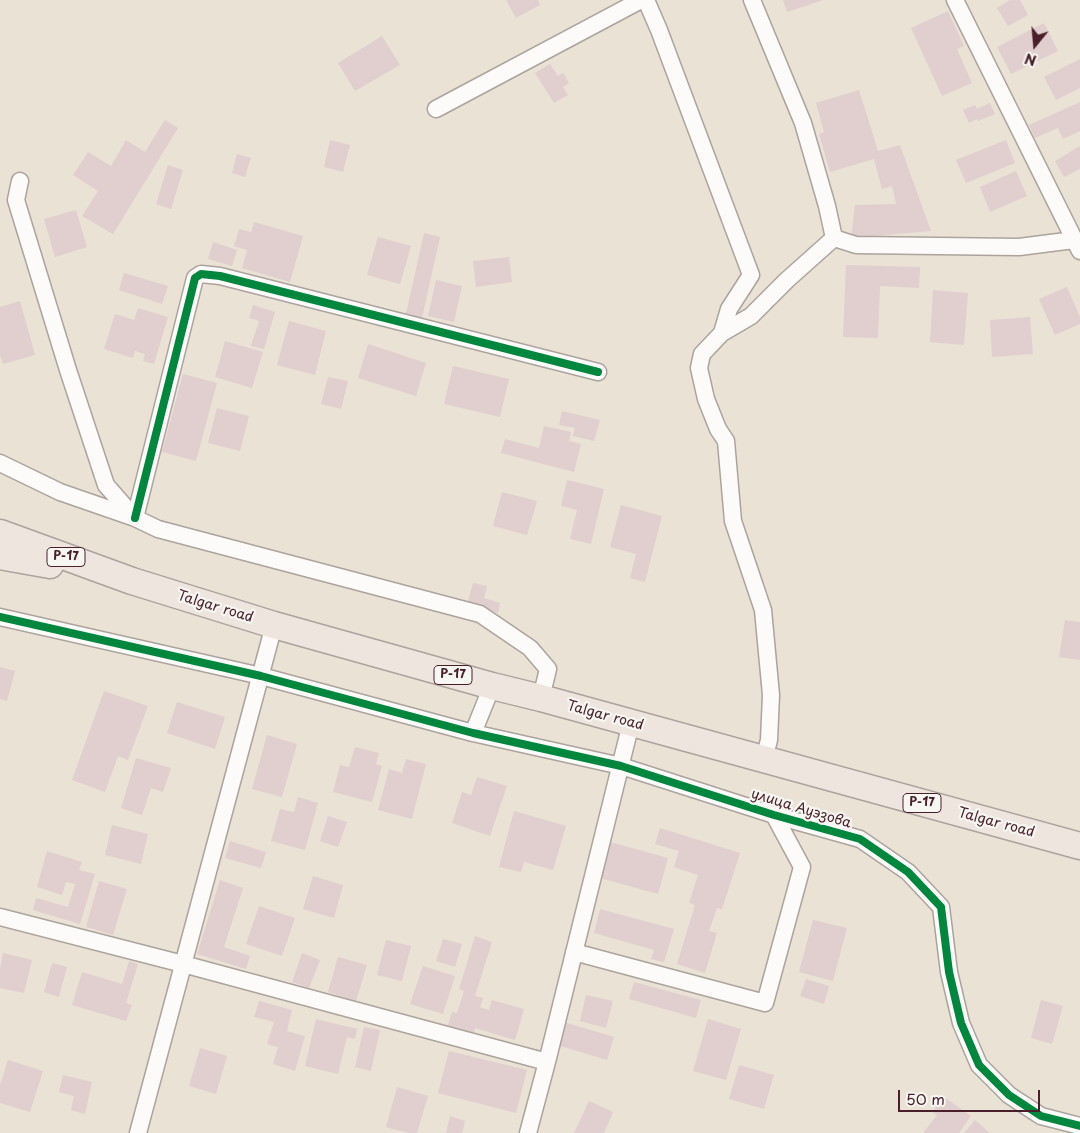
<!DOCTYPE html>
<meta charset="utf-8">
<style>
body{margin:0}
#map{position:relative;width:1080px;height:1133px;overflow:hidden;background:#eae2d5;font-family:"Playpen Sans",sans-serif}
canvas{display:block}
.north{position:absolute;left:1010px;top:20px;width:50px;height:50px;-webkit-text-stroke:4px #f6f6f2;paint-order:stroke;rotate:197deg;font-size:14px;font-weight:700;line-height:20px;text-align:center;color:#4a1f2b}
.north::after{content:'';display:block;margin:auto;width:18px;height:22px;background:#4a1f2b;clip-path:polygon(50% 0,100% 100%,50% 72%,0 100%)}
.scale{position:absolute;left:898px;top:1090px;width:142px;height:22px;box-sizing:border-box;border:2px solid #4a1f2b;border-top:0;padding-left:6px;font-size:15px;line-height:18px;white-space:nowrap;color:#4a1f2b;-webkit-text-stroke:4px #f6f6f2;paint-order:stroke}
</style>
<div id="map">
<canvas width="1080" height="1133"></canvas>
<div class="north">N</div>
<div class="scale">50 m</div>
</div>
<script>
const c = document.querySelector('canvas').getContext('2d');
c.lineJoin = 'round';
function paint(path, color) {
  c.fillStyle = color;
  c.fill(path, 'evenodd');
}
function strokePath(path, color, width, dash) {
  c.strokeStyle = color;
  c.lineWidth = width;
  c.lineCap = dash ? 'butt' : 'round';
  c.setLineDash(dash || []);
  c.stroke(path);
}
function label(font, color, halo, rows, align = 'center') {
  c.font = font + ' "Playpen Sans",sans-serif';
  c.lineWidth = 4.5;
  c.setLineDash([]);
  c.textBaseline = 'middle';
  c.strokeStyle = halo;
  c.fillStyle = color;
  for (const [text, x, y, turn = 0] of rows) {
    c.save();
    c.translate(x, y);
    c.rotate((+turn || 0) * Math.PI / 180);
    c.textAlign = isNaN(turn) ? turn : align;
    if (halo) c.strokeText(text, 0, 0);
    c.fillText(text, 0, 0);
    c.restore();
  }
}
paint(new Path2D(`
 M506 0H538L540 5 516 18Z
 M783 0H823L787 12Z
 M1010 0H1020L1028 15 1008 26 997 8Z
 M948 11 964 46 957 49 972 83 942 96 911 28Z
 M1044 23 1058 51 1011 74 997 47Z
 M382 36 400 65 355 91 338 63Z
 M1080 59V88L1056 100 1044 77Z
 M550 64 558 76 563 73 569 83 563 87 568 95 554 103 535 73Z
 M859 90 878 151 900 145 931 231 851 238 855 205 896 204 892 186 882 189 874 159 830 172 819 134 824 132 816 103Z
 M1080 102V131L1063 139 1058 128 1035 138 1029 125Z
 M990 103 995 114 978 121 977 119 969 123 963 110 975 105 977 109Z
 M165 120 178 128 113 234 82 216 98 191 73 175 88 152 111 166 126 140 145 152Z
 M330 140 350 145 343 172 324 167Z
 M1006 140 1015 163 966 183 956 160Z
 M1080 146V169L1064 177 1055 161Z
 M237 154 251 158 245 177 232 173Z
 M168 165 183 170 171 209 156 204Z
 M1016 171 1027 196 990 212 980 187Z
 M76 210 87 247 55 257 44 219Z
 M254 222 303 236 290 282 242 268 247 250 234 246 239 229 251 232Z
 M424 233 440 237 422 318 406 314Z
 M378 237 411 246 400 284 367 275Z
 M213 242 237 250 232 266 208 259Z
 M509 257 512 282 476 287 473 261Z
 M846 265 920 267 919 288 880 286 878 338 843 337Z
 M124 273 168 286 162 304 119 290Z
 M436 280 462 286 454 322 428 316Z
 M1067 287 1080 317V324L1055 335 1039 299Z
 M933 290 968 293 964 345 930 342Z
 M20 301 35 355 3 364 0 355V307Z
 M253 305 275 312 264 349 251 346 259 321 249 318Z
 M138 308 168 317 154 364 143 361 145 354 135 351 133 358 104 349 115 314 134 320Z
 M1030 317 1033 354 992 357 990 320Z
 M289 321 326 331 315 375 277 365Z
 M225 341 263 352 252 388 215 377Z
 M368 344 426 363 416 396 358 378Z
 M453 366 509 379 500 417 444 404Z
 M183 374 217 383 196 461 162 452Z
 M328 377 348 381 341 409 321 404Z
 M217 408 249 416 240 451 208 443Z
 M562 411 600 420 594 441 573 436 575 428 559 425Z
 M544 426 571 432 569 441 581 444 574 472 501 453 505 439 539 448Z
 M567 480 604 489 591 544 570 539 577 510 561 506Z
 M502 492 537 501 527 535 493 526Z
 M621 505 662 516 645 582 630 578 636 554 610 547Z
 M473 583 487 586 484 598 500 603 498 613 467 605Z
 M1065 620 1080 622V660L1059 657Z
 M0 667 15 671 7 701 0 699Z
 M104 691 148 706 128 760 118 756 105 792 72 780Z
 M177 702 225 717 215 749 167 733Z
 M267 735 297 744 282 797 252 789Z
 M355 747 379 753 376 764 382 766 372 802 333 792 340 765 349 767Z
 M136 758 171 768 163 792 151 788 142 815 121 808Z
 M406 759 426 764 412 819 378 810 389 769 402 773Z
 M477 777 507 786 490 836 452 823 462 792 471 795Z
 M298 797 318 803 305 850 271 841 280 809 294 812Z
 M514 811 566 826 553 870 524 862 521 872 499 867Z
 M328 816 347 822 338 847 320 841Z
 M112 825 148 834 141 864 105 855Z
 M660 828 740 853 722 909 717 908 709 931 717 933 705 973 677 964 695 905 689 903 698 875 674 867 679 851 655 844Z
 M230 841 266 852 261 868 225 858Z
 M610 842 668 858 658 894 600 878Z
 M47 851 82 862 79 870 95 874 80 924 33 910 36 898 68 907 75 884 66 882 62 895 37 887Z
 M313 876 343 885 334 918 303 909Z
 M220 880 243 888 224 947 250 956 246 969 197 954Z
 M99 881 127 889 113 935 86 927Z
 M259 906 295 918 282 956 246 944Z
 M600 909 674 929 664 962 651 959 654 950 594 933Z
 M813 920 847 928 833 981 799 972Z
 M475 936 492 942 475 996 483 998 480 1007 489 1010 492 1000 524 1009 515 1040 475 1028 473 1037 447 1028 452 1012 457 1013 464 991 459 989Z
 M443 939 462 944 455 967 436 961Z
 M386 940 411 946 402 981 377 975Z
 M3 953 32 960 24 993 0 988V969Z
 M302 953 320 960 309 988 292 982Z
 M338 957 367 965 356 1001 328 992Z
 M129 961 138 964 126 1003 132 1005 126 1021 72 1005 82 972 122 984Z
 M52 963 67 967 59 997 44 992Z
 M423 966 455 976 443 1014 410 1004Z
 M806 979 829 986 824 1004 800 996Z
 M634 982 701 1000 696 1018 629 999Z
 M586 995 613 1001 606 1028 580 1021Z
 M1041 1000 1063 1006 1052 1044 1031 1038Z
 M259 1001 292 1010 287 1031 305 1036 295 1071 273 1064 278 1047 267 1044 274 1022 254 1017Z
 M316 1019 357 1029 355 1039 347 1037 338 1074 305 1066Z
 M708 1019 741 1029 726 1080 693 1071Z
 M564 1022 614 1037 607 1060 557 1045Z
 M364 1027 380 1030 371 1071 355 1067Z
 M200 1048 227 1056 216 1094 189 1086Z
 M449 1051 527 1070 516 1113 438 1093Z
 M8 1060 43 1071 30 1112 0 1103V1085Z
 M739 1065 774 1075 764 1109 729 1099Z
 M63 1075 92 1082 85 1114 71 1110 74 1096 59 1092Z
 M397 1087 428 1096 417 1133H409L386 1127Z
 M944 1097 971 1116 959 1133H923L937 1115 932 1112Z
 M589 1101 613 1112 604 1133H574Z
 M450 1116 465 1121 462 1133H446Z
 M975 1120 990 1133H964Z`), '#e1cece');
const minor = new Path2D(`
 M646 0 659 30 751 275 729 309 722 333
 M752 0 803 123 827 206 834 238 856 245 1019 247 1074 240
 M955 0 1080 251
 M436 109 641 0
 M20 181 16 200 68 370 106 485 133 516
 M0 463 60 492 135 518 158 529 480 614 530 648 548 669 541 698
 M135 518 195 278 201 274 220 276 598 372
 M0 617 261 676 473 733 621 766 774 815 860 839 908 872 941 907 949 972 961 1023 979 1065 1009 1095 1041 1116 1080 1126
 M473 733 492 686
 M764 759 769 740 771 695 763 610 733 521 726 441 718 429 706 399 699 368 702 354 722 333 751 316 787 280 834 238
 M0 917 183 964 547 1062
 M574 952 765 1003 802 867 774 815
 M138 1133 274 625
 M528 1133 547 1062 631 723`);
const primary = new Path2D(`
 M0 533 132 581 274 625 492 686 541 698 1080 846
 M0 556 50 565`);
strokePath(minor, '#aca39d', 19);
strokePath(primary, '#aca39d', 29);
strokePath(minor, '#fcfbf9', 16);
strokePath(primary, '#ede5de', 26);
strokePath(new Path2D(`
 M135 518 195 278 201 274 220 276 598 372
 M0 617 261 676 473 733 621 766 774 815 860 839 908 872 941 907 949 972 961 1023 979 1065 1009 1095 1041 1116 1080 1126`), '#00873e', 8);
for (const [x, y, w] of [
 [66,557,38],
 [453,675,38],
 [922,803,38]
]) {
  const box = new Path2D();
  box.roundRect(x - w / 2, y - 9.5, w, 19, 4);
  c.fillStyle = '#f6f6f2';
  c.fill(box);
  strokePath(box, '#4a1f2b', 1);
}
label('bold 12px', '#4a1f2b', null, [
 ["P-17",66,557],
 ["P-17",453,675],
 ["P-17",922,803]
]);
label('14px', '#4a1f2b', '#f6f6f2', [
 ["Talgar road",215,607,17],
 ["Talgar road",605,716,15],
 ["улица Ауэзова",801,809,17],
 ["Talgar road",996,823,15]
]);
</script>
